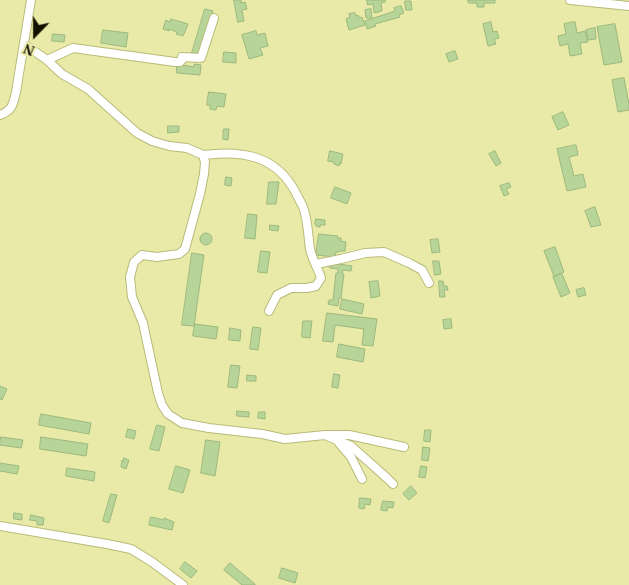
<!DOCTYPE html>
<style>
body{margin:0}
#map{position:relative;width:629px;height:585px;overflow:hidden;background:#e9eaa8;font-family:Georgia,serif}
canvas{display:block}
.north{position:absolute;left:10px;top:10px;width:50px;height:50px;-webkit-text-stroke:4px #e9eaa8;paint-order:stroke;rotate:202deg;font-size:14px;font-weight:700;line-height:20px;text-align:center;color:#121100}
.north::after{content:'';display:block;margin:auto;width:18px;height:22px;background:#121100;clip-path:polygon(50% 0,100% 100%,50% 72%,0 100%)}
</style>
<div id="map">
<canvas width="629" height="585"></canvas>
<div class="north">N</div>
</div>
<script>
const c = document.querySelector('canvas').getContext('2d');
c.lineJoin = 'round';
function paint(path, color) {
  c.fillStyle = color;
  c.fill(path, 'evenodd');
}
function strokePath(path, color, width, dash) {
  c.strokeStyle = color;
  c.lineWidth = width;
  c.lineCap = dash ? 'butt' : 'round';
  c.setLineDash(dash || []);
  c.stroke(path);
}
const building = new Path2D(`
 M234 0H241V3L245 2 247 9 242 10 244 21 238 22Z
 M367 0H385V2L381 3 382 11 374 13 373 4 368 5Z
 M468 0H495V3H484V7H477V3H469Z
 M405 1H411L412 10H406Z
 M401 6 404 13 399 15 400 17 375 24 376 26 367 29 365 21 395 11 394 8Z
 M205 9 213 11 199 56 192 53Z
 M371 9 372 18H366L365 10Z
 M355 13 356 16 358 15 359 18 362 17 365 25 349 30 346 19 350 17 349 14Z
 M171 19 188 24 184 34H183V36L176 34 177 32 169 29V31L163 29 166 20 170 22Z
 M491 22 493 32 497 31 499 38 494 39 496 44 488 46 483 24Z
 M575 22 577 33 585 31 588 42 580 43 582 54 570 56 568 44 560 46 558 36 566 34 564 24Z
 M615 24 622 62 604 65 597 27Z
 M595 28 596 39 588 40 586 30Z
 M103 30 128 33 126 47 101 43Z
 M256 31 257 35 265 33 268 46 260 48 263 55 249 59 242 35Z
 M53 34 65 35 64 42 52 41Z
 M455 51 458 59 449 62 446 54Z
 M224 52 236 53V63L223 62Z
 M177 64 194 67V64L201 65 200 75 177 73Z
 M624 78 629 104V110L618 112 612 80Z
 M209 92 226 94 224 107 217 106 216 110 210 109V105H207Z
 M563 112 569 125 558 130 552 117Z
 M168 126H179V132L168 133Z
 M224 129H229L228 140 223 139Z
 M576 145 578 155 569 157 574 176 583 174 586 187 567 191 557 149Z
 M330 151 343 154 341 164 340 163 339 166 334 164V162L328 161Z
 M495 151 501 163 496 166 489 154Z
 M226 177 232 178 231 186 225 185Z
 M269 182H279L276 204H267Z
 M509 183 511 187 506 189 509 194 504 196 500 186Z
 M335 187 351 193 347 204 331 198Z
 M595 207 601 225 591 227 585 211Z
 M248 214 257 215 255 239 245 238Z
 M316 219 325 220V225H320V227L316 226V224H315Z
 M270 225 279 226 278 231 270 230Z
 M200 239a6 6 0 1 1 12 0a6 6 0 1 1-12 0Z
 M319 234 338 236 337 238H341V241L346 242 345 251H340L339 252H336L335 257 316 255Z
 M438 239 440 252 432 253 430 240Z
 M555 247 564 272 554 276 544 251Z
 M261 251 270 252 267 273 258 272Z
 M192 253 204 255 194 326 182 325Z
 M433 261H439L441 274 435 275Z
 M331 263 352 266 351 271 343 270 342 273 344 274 341 298H339L338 306 328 304 329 300H333L336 273H338V269L330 268Z
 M562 274 570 293 561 297 553 277Z
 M378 281 380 296 371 298 369 282Z
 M439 281H443L444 286H447L448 290H444L445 297H440Z
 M584 288 586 295 578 297 576 290Z
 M342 299 364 304 362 314 340 309Z
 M327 313 377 319 373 346 362 345 364 329 335 325 333 342 323 341Z
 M451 319 452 328 444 329 443 320Z
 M303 321H312L310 338 302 337Z
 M195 324 218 327 216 339 193 336Z
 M253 327 261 328 258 350 250 349Z
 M230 328 241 330 240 341 229 340Z
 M339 344 365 349 363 362 337 357Z
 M231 365 240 366 237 388 228 387Z
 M334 374 340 375 338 388 332 387Z
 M247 375 256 376V381H247Z
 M0 386 7 389 2 400 0 399Z
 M237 411 249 412V417L237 416Z
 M259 412H265V419L258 418Z
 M41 414 91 423 89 434 39 425Z
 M157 425 165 427 159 451 150 449Z
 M128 429 136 431 134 439 126 437Z
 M425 430H431L430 442 424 441Z
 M1 437 23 440 21 448 0 445Z
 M41 437 88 444 86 456 40 449Z
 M206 440 220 442 215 476 201 473Z
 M423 447 430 448 428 461 422 460Z
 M124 458 129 460 126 469 121 467 122 460 123 461Z
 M0 463 19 466 17 474 0 471Z
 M176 466 190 470 183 493 169 489Z
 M421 466 427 467 425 478 419 477Z
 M67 468 95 472 94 481 66 476Z
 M411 486 417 493 409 500 403 494Z
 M111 494 117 495 109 523 103 521Z
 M360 498 371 499 370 505 365 504 364 509 359 508Z
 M383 501 394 502 393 508 388 507 387 511 381 510Z
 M14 513 22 514V520L14 519Z
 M31 515 44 518 43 525H37V521L30 520Z
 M151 517 164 520V518L174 522 172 530 149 525Z
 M185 562 197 571 191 578 180 569Z
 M230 563 255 584V585H242L224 570Z
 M282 568 298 573 295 583 279 578Z`);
paint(building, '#b8d599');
strokePath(building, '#9cb87d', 1);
const street = new Path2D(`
 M570 0 629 6
 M24 44 47 60 73 48 175 62H180L182 60V57L201 58 214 18
 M47 60 62 74 88 89 137 133 152 141 169 146 187 148 203 155 205 162 204 174 200 194 185 249 179 254 157 257 142 255 134 262 130 277 132 297 143 323 158 393 162 405 168 414 182 423 209 428 262 434 285 439 325 435H349L404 447
 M0 115C13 110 13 104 16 92L31 0
 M203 155C242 150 276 155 296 193 298 198 301 202 303 207 308 220 308 235 310 249 312 259 318 268 321 278L316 286 307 288H291L277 295 269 311
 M316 264 341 259 365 253 384 252 409 263 422 270 429 283
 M327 436 351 446 388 479 393 484
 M339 443 351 457 362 479
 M0 526 107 544 131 549 152 562 183 585`);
strokePath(street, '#b9ba79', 10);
strokePath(street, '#fff', 8);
</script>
